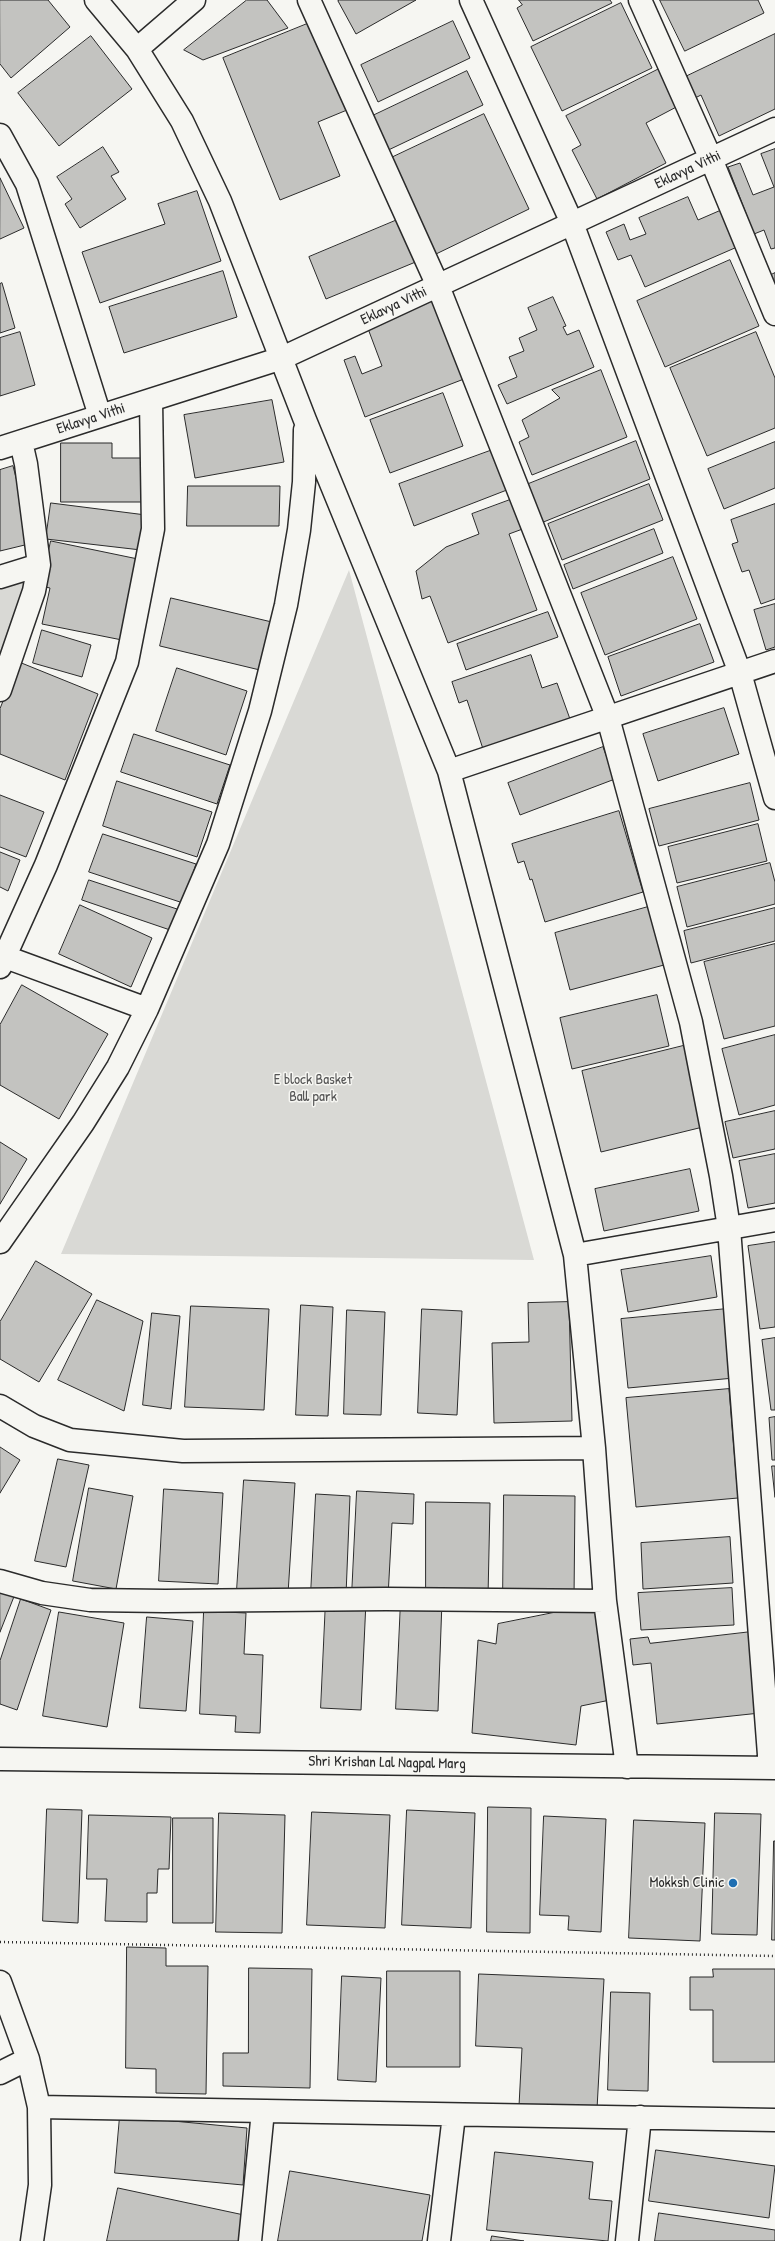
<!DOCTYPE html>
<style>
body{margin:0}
canvas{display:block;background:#f6f6f2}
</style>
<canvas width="775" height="2241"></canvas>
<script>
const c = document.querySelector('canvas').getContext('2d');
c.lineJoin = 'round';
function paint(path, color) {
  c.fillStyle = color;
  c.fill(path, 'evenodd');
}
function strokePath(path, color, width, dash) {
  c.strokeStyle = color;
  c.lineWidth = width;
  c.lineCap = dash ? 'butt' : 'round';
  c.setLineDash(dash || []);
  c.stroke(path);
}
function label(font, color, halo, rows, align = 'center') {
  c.font = font + ' "Patrick Hand",sans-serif';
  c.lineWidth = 3;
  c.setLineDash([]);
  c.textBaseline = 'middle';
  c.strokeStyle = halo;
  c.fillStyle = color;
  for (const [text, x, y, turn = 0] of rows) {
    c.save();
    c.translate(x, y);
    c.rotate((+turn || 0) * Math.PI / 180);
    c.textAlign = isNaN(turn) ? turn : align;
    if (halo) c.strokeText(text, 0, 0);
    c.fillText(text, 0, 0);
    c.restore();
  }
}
paint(new Path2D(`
 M349 570 534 1260 61 1254Z
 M38 579 0 695V589Z`), '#d9d9d5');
const building = new Path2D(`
 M0 0H48L70 27 11 78 0 64Z
 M247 0H267L288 28 203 60 184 50Z
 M340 0H416L356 34 338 1Z
 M519 0H610L612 3 533 41 517 8 522 5Z
 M660 0H758L764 13 685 51Z
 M621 3 652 68 562 111 531 47Z
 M453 21 470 58 378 102 361 65Z
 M312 22 347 110 318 122 340 176 280 200 223 58Z
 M775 34V109L719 136 701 95 691 100 681 79Z
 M91 36 132 89 59 146 18 93Z
 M663 67 682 104 646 123 666 163 597 199 572 150 581 145 566 116Z
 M467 71 483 105 380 154 364 120Z
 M484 114 529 209 436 254 391 158Z
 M103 147 119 172 111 176 126 199 80 228 65 204 72 199 57 177Z
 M775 149V248L771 249 764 230 754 234 728 167 740 163 753 195 774 187 761 154Z
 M0 178 24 228 0 239Z
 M197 191 221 261 100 303 82 252 165 224 158 204Z
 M688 197 698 220 728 207 744 244 645 287 631 255 618 260 606 232 624 224 630 240 646 234 639 218Z
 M402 218 418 261 326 299 309 257Z
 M730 260 759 326 665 367 637 301Z
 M223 271 237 317 124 353 109 307Z
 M775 273V290L769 276Z
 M2 283 15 328 0 333V284Z
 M553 297 566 326 563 327 567 335 579 330 594 367 507 404 498 385 517 377 509 357 524 351 519 338 537 330 528 308Z
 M434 300 464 379 365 417 344 360 355 356 362 374 382 366 367 326Z
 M20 332 35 385 0 396V338Z
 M756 332 775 378V428L707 456 670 368Z
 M601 370 627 437 532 475 519 442 529 437 522 420 560 398 552 390Z
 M443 393 463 446 390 473 370 420Z
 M272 400 284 462 195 478 184 415Z
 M636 441 650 479 541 523 526 485Z
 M775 442V488L724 509 708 469Z
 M61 443H112V458H145V502H61Z
 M498 448 512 488 414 526 399 484Z
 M13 466 33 543 0 551V470Z
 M649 484 663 520 562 560 548 524Z
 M188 486H280L279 526H187Z
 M518 497 528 527 509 534 537 610 448 643 430 596 422 599 416 571 446 547 479 534 472 514Z
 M51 503 146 515 141 550 46 539Z
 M775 504V599L761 604 749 570 742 572 732 544 738 542 731 520Z
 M654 529 663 553 573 589 564 565Z
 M51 541 138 559 122 640 42 624 50 588 41 586Z
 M673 557 697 619 605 655 581 593Z
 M171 598 276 623 264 671 160 646Z
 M775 604V647L766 650 754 610Z
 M548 612 558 637 466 670 457 644Z
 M700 624 714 662 621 696 608 657Z
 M42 630 91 645 82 677 33 663Z
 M531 655 542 688 557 683 570 719 483 749 467 700 459 703 452 682Z
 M19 662 98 694 65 780 0 754V709Z
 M177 668 247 691 226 755 156 731Z
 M724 708 739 754 658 781 643 734Z
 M134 734 230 765 217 804 121 772Z
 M603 747 615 779 520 815 508 783Z
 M117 781 212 812 197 857 103 826Z
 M750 783 759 820 659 846 649 809Z
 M0 795 44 812 26 857 0 847Z
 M619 811 643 892 545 922 532 879 530 880 524 861 518 863 512 844Z
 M758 824 767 861 677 883 668 847Z
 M103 834 196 864 183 903 89 872Z
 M0 852 20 860 8 891 0 887Z
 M770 863 775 882V904L687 927 677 887Z
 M89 880 180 910 173 931 82 900Z
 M80 905 152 938 131 987 59 954Z
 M648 907 664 965 570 990 555 933Z
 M775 908V941L691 963 684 931Z
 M775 944V1026L724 1039 704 962Z
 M22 985 108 1034 59 1119 0 1085V1025Z
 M657 995 669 1046 572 1069 560 1018Z
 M775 1035V1105L739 1115 722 1049Z
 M687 1045 707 1126 601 1152 582 1071Z
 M775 1111V1149L733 1158 725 1122Z
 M0 1142 27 1159 0 1204Z
 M775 1154V1203L748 1208 739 1161Z
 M690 1169 699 1211 604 1231 595 1189Z
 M775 1242V1327L760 1329 748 1246Z
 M711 1256 717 1297 628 1312 621 1270Z
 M36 1261 92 1294 39 1382 0 1359V1322Z
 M97 1300 143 1321 124 1411 58 1380Z
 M569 1302 572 1421 494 1423 492 1343 529 1342 528 1303Z
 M301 1305 333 1307 328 1416 296 1415Z
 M191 1306 269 1309 264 1410 185 1407Z
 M422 1309 462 1311 457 1415 418 1413Z
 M727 1309 734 1378 628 1388 621 1319Z
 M347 1310 385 1312 381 1415 344 1414Z
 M152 1313 180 1316 171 1409 143 1405Z
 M775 1338V1410H771L762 1340Z
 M729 1389 738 1498 636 1507 626 1398Z
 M775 1417V1460H772L769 1418Z
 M0 1447 20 1460 0 1493Z
 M58 1459 89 1465 66 1567 35 1561Z
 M772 1466H775V1497Z
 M244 1480 295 1483 288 1594 237 1590Z
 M89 1488 133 1496 116 1589 73 1581Z
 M164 1489 223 1493 218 1584 159 1581Z
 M357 1491 414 1494 413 1524 392 1523 388 1597 352 1595Z
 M316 1494 350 1496 346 1595 311 1594Z
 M504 1495 575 1496 574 1599 503 1598Z
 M426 1502 490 1503 488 1597 426 1596Z
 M730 1537 733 1583 643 1589 641 1543Z
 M0 1588 15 1594 0 1632Z
 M732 1588 734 1625 641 1630 638 1593Z
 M21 1599 51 1610 17 1710 0 1704V1661Z
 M326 1599 366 1601 361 1710 321 1708Z
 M401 1600 442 1601 438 1711 396 1709Z
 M598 1604 615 1699 581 1706 576 1745 472 1733 478 1640 496 1644 498 1624Z
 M204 1611 246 1613 244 1654 263 1655 260 1733 235 1732 236 1716 200 1714Z
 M59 1612 124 1623 107 1727 43 1716Z
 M147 1617 193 1621 186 1711 140 1708Z
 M751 1632 760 1713 657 1724 651 1663 633 1665 630 1639 648 1637 650 1643Z
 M488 1807 531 1808 530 1933 487 1932Z
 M47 1809 82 1810 78 1923 43 1921Z
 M407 1810 475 1813 471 1928 402 1925Z
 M312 1812 390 1815 385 1928 307 1925Z
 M219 1813 285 1815 282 1933 216 1932Z
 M715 1813 761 1814 757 1935 712 1934Z
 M89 1815 171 1817 169 1869H158L157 1893H147V1922L105 1921 107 1879H87Z
 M544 1816 606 1819 601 1932 568 1930 569 1916 540 1915Z
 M173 1818H213V1923H173Z
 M634 1820 705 1823 700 1941 629 1938Z
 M774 1841H775V1940H772Z
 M127 1947 166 1948V1966H208L206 2094 156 2093V2069L126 2068Z
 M249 1968 312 1969 310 2088 223 2086V2053H248Z
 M713 1969H775V2062H713V2010H690V1977H713Z
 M387 1971H460V2067H387Z
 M479 1974 604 1979 597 2109 519 2106 522 2048 476 2046Z
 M342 1976 381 1978 376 2082 338 2080Z
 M611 1992 650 1993 648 2091 608 2090Z
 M120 2116 247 2128 243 2185 115 2173Z
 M656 2150 775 2166 769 2218 649 2201Z
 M495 2152 593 2162 589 2199 612 2201 608 2241 487 2230Z
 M290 2171 430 2195 422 2241H278Z
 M118 2188 244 2215 239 2241H107Z
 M659 2213 775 2230V2241H655Z
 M492 2236 524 2241H491Z`);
paint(building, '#c3c3c0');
strokePath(building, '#2b2b2b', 1);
const minor = new Path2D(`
 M96 0 137 49 182 121 220 201 305 420 449 771 575 1255 594 1448 605 1601 627 1767
 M309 0 438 286 608 718 691 1022 721 1176 729 1228 770 1768
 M471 0 572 223 740 673 775 798
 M640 0 711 159 775 314
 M137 49 194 0
 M0 135 27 184 100 416
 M0 448 282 358 775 129
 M0 577 39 565
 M0 690 34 591 39 565 26 464 21 442
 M449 771 775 661
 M0 955 147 1009
 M0 967 46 865 127 662 153 529 151 400
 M0 1242 83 1123 118 1067 147 1009 218 844 260 711 286 605 299 530 304 482 305 430
 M575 1255 775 1220
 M0 1406 34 1426 70 1440 183 1451 594 1448
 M0 1581 42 1593 90 1600 165 1601 386 1599 605 1601
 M0 1759 775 1768
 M0 1982 28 2059 39 2107 40 2185 32 2241
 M0 2073 28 2059
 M39 2107 775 2120
 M250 2241 263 2111
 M439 2241 454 2115
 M627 2241 640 2117`);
strokePath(minor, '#2b2b2b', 25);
strokePath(new Path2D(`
 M0 1942 775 1956`), '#2b2b2b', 2.5, [1, 3]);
strokePath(minor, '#f6f6f2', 22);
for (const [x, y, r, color] of [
 [733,1883,5,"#1f6fb2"]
]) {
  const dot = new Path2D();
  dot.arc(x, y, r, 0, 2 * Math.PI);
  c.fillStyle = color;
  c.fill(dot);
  strokePath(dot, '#f6f6f2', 1.5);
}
label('15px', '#2b2b2b', '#f6f6f2', [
 ["Eklavya Vithi",688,170,-25],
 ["Eklavya Vithi",394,306,-25],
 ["Eklavya Vithi",91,419,-18],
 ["Shri Krishan Lal Nagpal Marg",387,1763,1]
]);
label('15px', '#565656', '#f6f6f2', [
 ["E block Basket",313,1080],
 ["Ball park",313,1097]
]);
label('15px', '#2b2b2b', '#f6f6f2', [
 ["Mokksh Clinic",724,1883]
], 'right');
</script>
